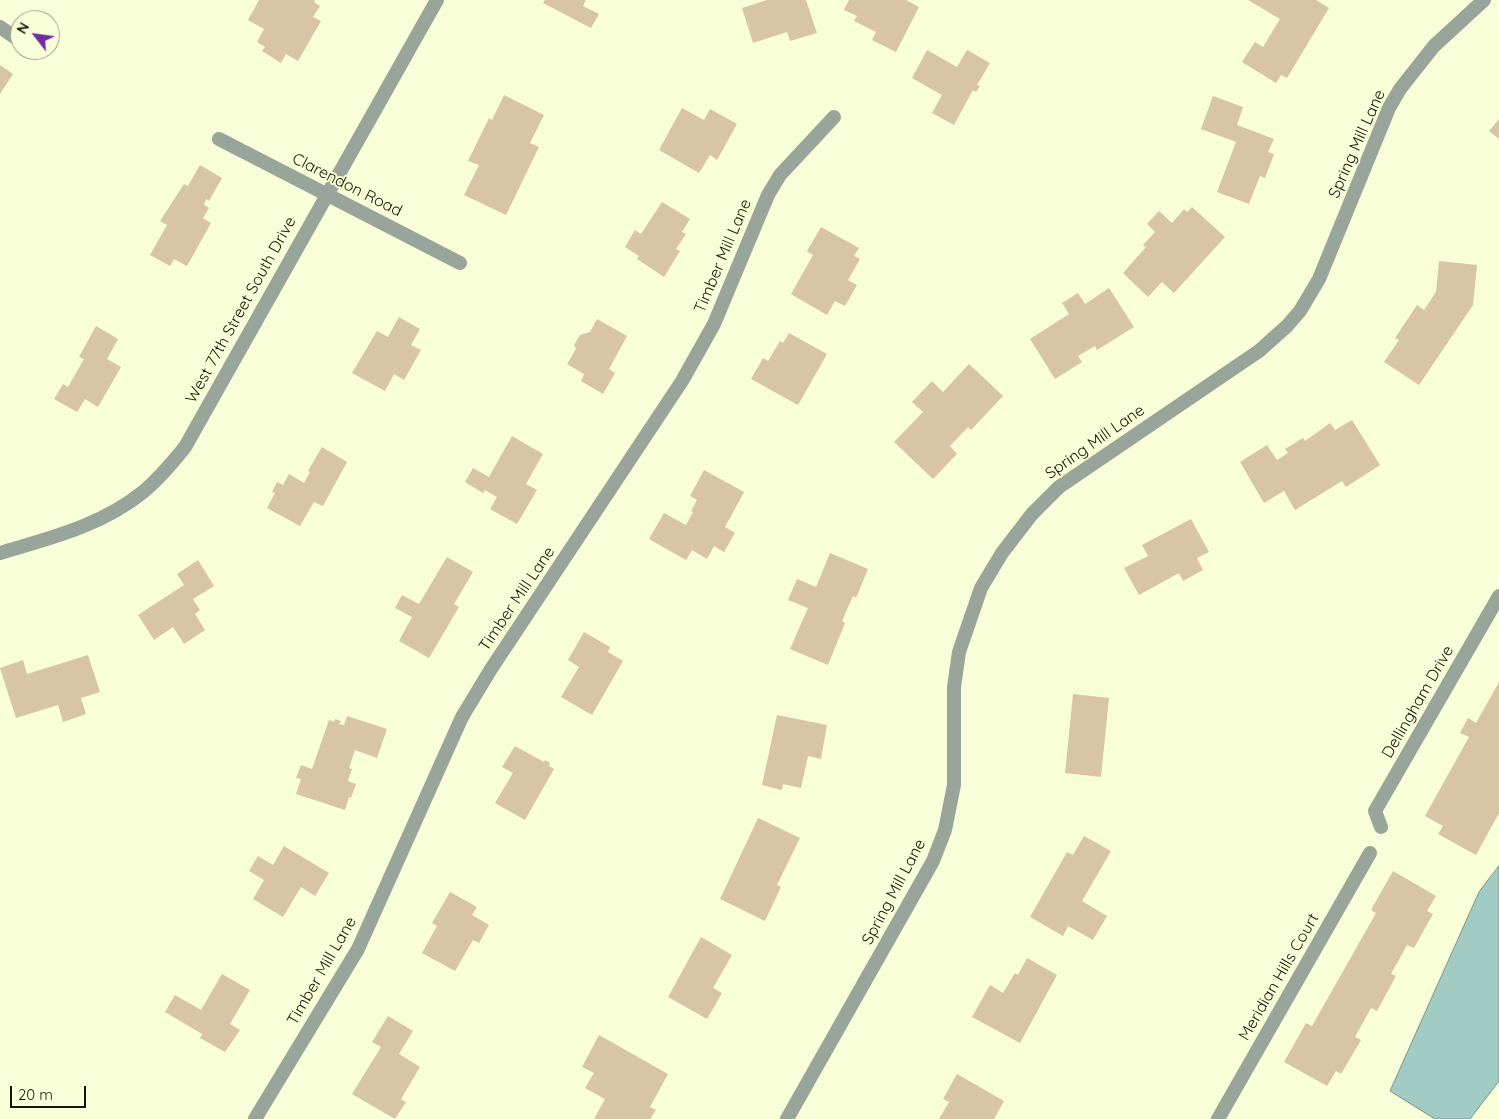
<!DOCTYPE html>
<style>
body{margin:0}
#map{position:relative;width:1499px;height:1119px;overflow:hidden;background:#f8fed8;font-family:Quicksand,sans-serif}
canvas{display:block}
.north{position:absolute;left:10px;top:10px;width:50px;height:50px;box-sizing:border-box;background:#f8fed8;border:1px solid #9da185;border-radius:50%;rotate:300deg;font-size:14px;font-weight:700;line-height:20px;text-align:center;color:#141508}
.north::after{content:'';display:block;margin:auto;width:18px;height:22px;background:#712da1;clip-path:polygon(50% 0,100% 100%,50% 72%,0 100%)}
.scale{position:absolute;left:10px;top:1086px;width:76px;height:22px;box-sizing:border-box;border:2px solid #141508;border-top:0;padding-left:6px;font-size:15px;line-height:18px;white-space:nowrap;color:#141508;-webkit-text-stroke:4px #f8fed8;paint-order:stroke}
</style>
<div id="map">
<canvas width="1499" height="1119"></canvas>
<div class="north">N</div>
<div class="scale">20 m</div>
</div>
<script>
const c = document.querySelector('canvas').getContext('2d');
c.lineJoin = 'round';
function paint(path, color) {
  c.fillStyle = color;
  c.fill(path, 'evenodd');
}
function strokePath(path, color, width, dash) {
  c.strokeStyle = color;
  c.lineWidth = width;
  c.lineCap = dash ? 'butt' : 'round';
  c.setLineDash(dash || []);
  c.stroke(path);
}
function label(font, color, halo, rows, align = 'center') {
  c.font = font + ' Quicksand,sans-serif';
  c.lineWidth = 4;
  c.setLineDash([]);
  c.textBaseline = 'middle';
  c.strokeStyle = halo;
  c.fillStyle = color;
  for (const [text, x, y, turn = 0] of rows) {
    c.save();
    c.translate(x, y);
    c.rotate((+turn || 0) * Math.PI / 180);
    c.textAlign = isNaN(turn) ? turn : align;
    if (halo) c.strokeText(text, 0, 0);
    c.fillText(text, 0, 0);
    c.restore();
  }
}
const water = new Path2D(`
 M1499 866V1081L1470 1119H1435L1390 1091 1479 892Z`);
paint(water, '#a1cbc3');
strokePath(water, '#77948b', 1);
paint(new Path2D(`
 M259 0H315L314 2 320 6 313 17 321 21 298 61 286 54 281 63 262 51 265 47 257 42 264 29 248 20Z
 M545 0H586L583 6 599 14 591 28 543 3Z
 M767 0H806L817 33 790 41 787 32 753 43 742 8Z
 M849 0H906L919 7 896 52 872 40 876 32 854 21 857 16 844 10Z
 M1248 0H1316L1329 8 1287 78 1281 75 1276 83 1242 62 1255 42 1263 47 1280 19Z
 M927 50 957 67 967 50 990 63 977 85 980 86 976 92 973 90 954 125 932 113 942 95 912 78Z
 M0 65 13 74 0 94Z
 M504 95 544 115 530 143 539 147 506 215 464 195 479 165 468 161 489 118 492 120Z
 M1213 96 1243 107 1237 125 1274 139 1268 152 1274 154 1265 178 1260 176 1249 204 1217 192 1236 142 1201 129Z
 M682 108 704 120 710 109 737 124 717 160 710 155 699 173 659 150Z
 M1499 119V139L1489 131Z
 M200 165 222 178 209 201 206 199 204 205 209 208 203 218 211 223 187 266 174 259 170 266 150 255 167 225 160 221 184 184 188 186Z
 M662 202 690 219 682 232 686 234 676 249 680 251 664 277 637 259 639 256 625 247 635 230 641 234Z
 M1192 207 1225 237 1174 293 1162 282 1148 297 1123 273 1146 247 1143 245 1155 232 1147 224 1159 211 1172 223 1184 209 1187 212Z
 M821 227 859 248 854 256 860 259 848 280 857 285 845 306 835 301 827 315 791 294 813 255 807 251Z
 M1439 261 1477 265 1473 305 1419 385 1384 362 1399 340 1395 338 1417 305 1424 310 1436 292Z
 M1109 288 1134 327 1097 350 1095 346 1078 356 1082 362 1055 379 1030 339 1069 314 1062 303 1078 293 1085 304Z
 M399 317 420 329 411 345 421 350 404 380 394 374 385 391 352 373 377 331 388 337Z
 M597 319 627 336 609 369 615 373 603 394 581 381 584 374 567 364 576 349 574 345 580 335 590 332Z
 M96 326 118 339 107 359 121 367 98 407 85 399 77 412 54 399 63 384 68 387 84 359 79 357Z
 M789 333 827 354 798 405 751 379 763 358 768 361 780 341 783 343Z
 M969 364 1003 396 971 430 968 427 950 446 957 454 933 479 894 442 923 412 912 402 932 381 943 392Z
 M1352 420 1380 465 1346 487 1342 481 1295 510 1284 491 1264 503 1240 462 1267 445 1277 460 1288 453 1285 449 1303 438 1305 441 1330 423 1335 430Z
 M512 436 543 454 526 484 537 490 517 524 490 509 497 497 485 490 483 493 465 482 473 468 489 477Z
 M322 447 347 462 323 506 314 502 300 526 267 508 275 493 272 492 277 482 283 485 289 474 304 483 310 472 308 471Z
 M704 470 744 492 725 527 735 533 724 552 714 546 707 559 692 550 686 560 649 539 664 513 686 525 693 512 691 511 697 500 690 496Z
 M1191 519 1209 552 1197 558 1203 570 1183 581 1179 573 1139 595 1124 568 1148 556 1142 545Z
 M830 553 868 569 856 598 853 596 842 621 845 623 828 665 790 649 808 608 788 600 797 579 816 587Z
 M447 557 473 572 454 604 459 607 429 658 399 641 412 617 395 608 402 595 419 604Z
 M198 560 214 586 193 599 200 610 195 614 205 630 184 644 173 627 154 640 138 615 184 585 177 574Z
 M584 632 610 647 608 652 623 661 592 715 561 697 579 667 568 660Z
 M88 655 100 692 81 698 86 714 63 722 58 705 16 718 0 668 23 660 27 674Z
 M1499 682V813L1476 855 1438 834 1443 826 1425 816 1469 737 1460 733 1468 718 1476 723Z
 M1073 694 1109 698 1101 777 1065 773Z
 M777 715 827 725 821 759 808 756 801 788 783 784 782 790 762 785Z
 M347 716 387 729 377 758 355 750 349 768 352 769 348 781 356 784 351 798 349 797 345 810 296 794 301 779 296 778 301 765 312 769 329 720 334 722 335 719 341 721 339 724 344 725Z
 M515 746 544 762 545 760 550 763 549 766 554 769 525 820 495 803 513 773 502 767Z
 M758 818 800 838 777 885 781 887 765 921 720 899Z
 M1084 836 1111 851 1082 901 1107 916 1093 940 1068 926 1063 936 1030 917 1067 852 1073 855Z
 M284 846 329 873 315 896 301 887 283 917 253 899 264 880 249 871 258 856 273 865Z
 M1393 871 1436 896 1427 911 1433 914 1414 948 1407 945 1391 974 1396 976 1377 1011 1371 1008 1355 1037 1361 1040 1341 1074 1336 1071 1327 1086 1284 1062 1306 1023 1312 1026 1376 913 1371 910Z
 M450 892 477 907 472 915 489 925 479 943 473 940 455 971 422 953 437 926 432 923Z
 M701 937 732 955 713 988 722 993 707 1019 668 997Z
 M1027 958 1057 975 1020 1043 972 1017 990 985 1003 993 1015 973 1018 975Z
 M222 974 250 990 230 1024 240 1030 225 1052 200 1038 202 1034 165 1012 175 995 201 1010Z
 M388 1016 413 1031 399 1054 420 1067 401 1099 406 1102 395 1119 352 1094 381 1047 372 1042Z
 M599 1035 668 1074 650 1107 656 1110 650 1119H594L605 1099 585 1088 594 1073 582 1067Z
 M957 1074 1004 1101 994 1119H939L949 1102 943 1099Z`), '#d7c5a6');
strokePath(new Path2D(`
 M0 27 20 41
 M34 50 36 51
 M219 139 460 263
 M0 553C50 538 101 526 143 492 159 479 172 463 185 447L437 0
 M1381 827 1375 811 1499 596
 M255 1119 358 949 462 717 491 669 682 381 714 324 768 195 780 175 834 117
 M787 1119 933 861 945 830 954 785V687L959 652 981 588 1002 553 1032 514 1059 487 1259 351 1287 326 1300 311 1319 279 1389 108 1400 89 1434 46 1484 0
 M1218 1119 1370 853`), '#99a59a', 14);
label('16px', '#141508', '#f8fed8', [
 ["Spring Mill Lane",1357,144,-66],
 ["Clarendon Road",347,185,27],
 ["Timber Mill Lane",723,256,-67],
 ["West 77th Street South Drive",241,310,-61],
 ["Spring Mill Lane",1095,442,-35],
 ["Timber Mill Lane",517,599,-56],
 ["Dellingham Drive",1418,702,-60],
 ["Spring Mill Lane",894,892,-62],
 ["Timber Mill Lane",322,971,-60],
 ["Meridian Hills Court",1279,977,-60]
]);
</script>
